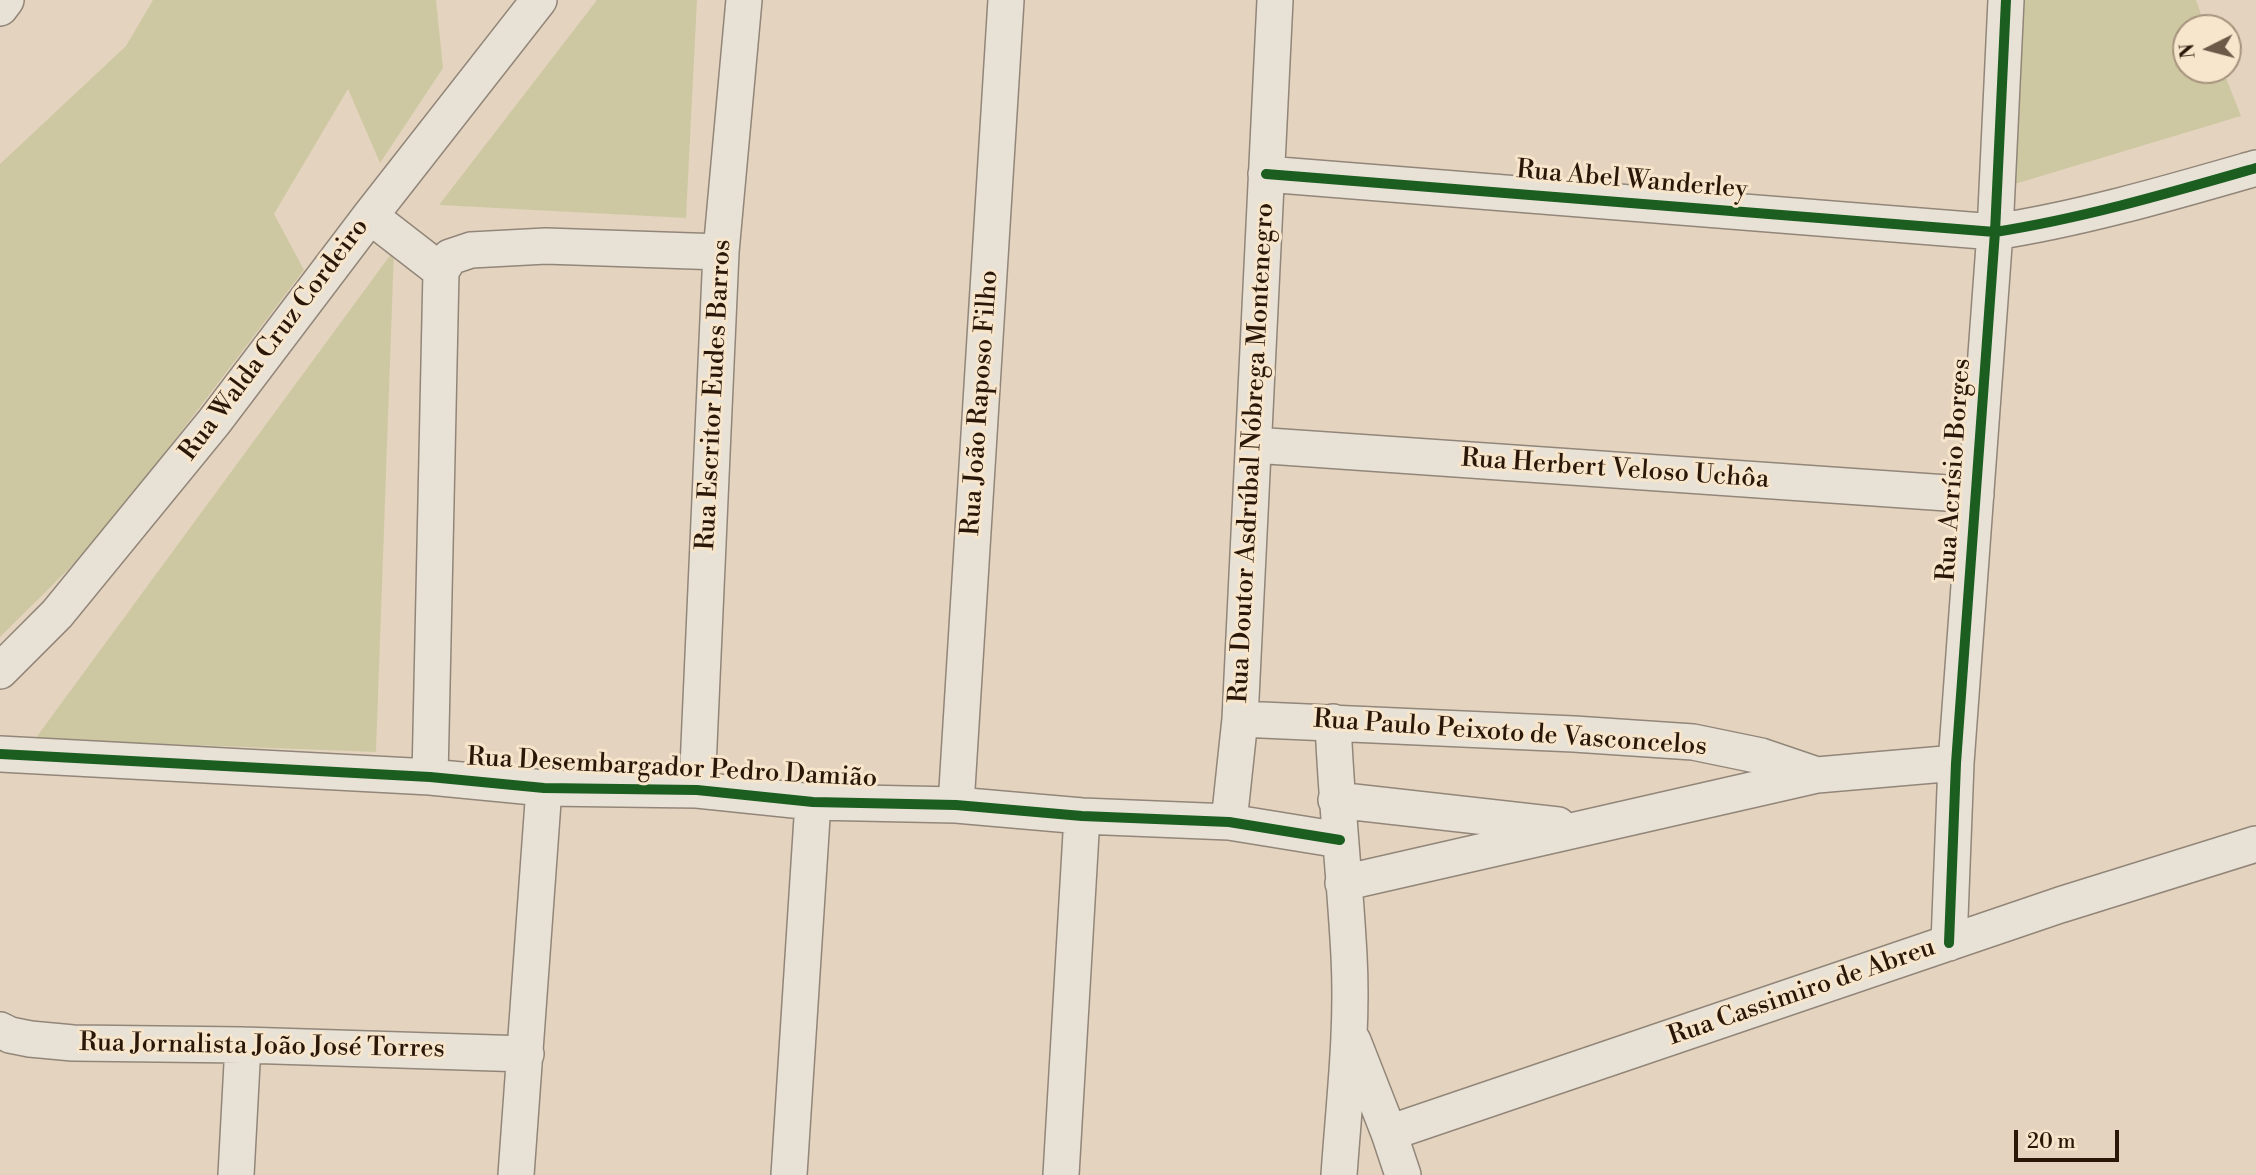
<!DOCTYPE html>
<meta charset="utf-8">
<style>
body{margin:0}
#map{position:relative;width:2256px;height:1175px;overflow:hidden;background:#e4d4bf;font-family:"Libre Bodoni",serif}
canvas{display:block}
.north{position:absolute;left:2172px;top:14px;width:70px;height:70px;box-sizing:border-box;background:#f7e5cc;border:2px solid #a5937e;border-radius:50%;rotate:264deg;font-size:19px;font-weight:700;line-height:28px;text-align:center;color:#2b1708}
.north::after{content:'';display:block;margin:auto;width:24px;height:32px;background:#6c5948;clip-path:polygon(50% 0,100% 100%,50% 72%,0 100%)}
.scale{position:absolute;left:2014px;top:1130px;width:105px;height:32px;box-sizing:border-box;border:4px solid #2b1708;border-top:0;padding-left:9px;font-size:21px;line-height:24px;white-space:nowrap;color:#2b1708;-webkit-text-stroke:5px #f7e5cc;paint-order:stroke}
</style>
<div id="map">
<canvas width="2256" height="1175"></canvas>
<div class="north">N</div>
<div class="scale">20 m</div>
</div>
<script>
const c = document.querySelector('canvas').getContext('2d');
c.lineJoin = 'round';
function paint(path, color) {
  c.fillStyle = color;
  c.fill(path, 'evenodd');
}
function strokePath(path, color, width, dash) {
  c.strokeStyle = color;
  c.lineWidth = width;
  c.lineCap = dash ? 'butt' : 'round';
  c.setLineDash(dash || []);
  c.stroke(path);
}
function label(font, color, halo, rows, align = 'center') {
  c.font = font + ' "Libre Bodoni",serif';
  c.lineWidth = 6;
  c.setLineDash([]);
  c.textBaseline = 'middle';
  c.strokeStyle = halo;
  c.fillStyle = color;
  for (const [text, x, y, turn = 0] of rows) {
    c.save();
    c.translate(x, y);
    c.rotate((+turn || 0) * Math.PI / 180);
    c.textAlign = isNaN(turn) ? turn : align;
    if (halo) c.strokeText(text, 0, 0);
    c.fillText(text, 0, 0);
    c.restore();
  }
}
paint(new Path2D(`
 M153 0H436L443 68 380 163 348 89 274 214 304 270 101 537 0 637V164L126 46Z
 M597 0H697L686 218 439 205Z
 M2017 0H2196L2206 28H2186V70H2223L2241 116 2008 186Z
 M394 250 376 752 35 739Z`), '#cec8a2');
const minor = new Path2D(`
 M0 8 6 0
 M1266 174 1995 232C2084 218 2169 193 2256 168
 M370 216 441 271
 M1254 445 1976 495
 M0 671 57 614 214 422 370 216 539 0
 M1240 719 1574 734 1693 742 1761 756 1817 775
 M1333 722C1336 801 1345 878 1349 956 1353 1029 1344 1103 1339 1175
 M0 754 430 777 544 788 697 790 813 802 956 805 1082 816 1229 822 1340 840
 M430 777 441 271 450 257 471 250 546 246 721 252
 M697 790 721 252 744 0
 M1336 800 1558 825
 M956 805 1006 0
 M1229 822 1240 719 1275 0
 M1343 883 1817 775 1956 763
 M1949 943 1956 763 1995 232 2006 0
 M0 1030 10 1035 30 1039 73 1043 243 1045 526 1054
 M1353 1041 1389 1133 1403 1175
 M1389 1133 2060 905 2256 844
 M236 1175 243 1045
 M516 1175 544 788
 M789 1175 813 802
 M1061 1175 1082 816`);
strokePath(minor, '#928679', 38);
strokePath(minor, '#e8e1d6', 35);
strokePath(new Path2D(`
 M1266 174 1995 232C2084 218 2169 193 2256 168
 M0 754 430 777 544 788 697 790 813 802 956 805 1082 816 1229 822 1340 840
 M1949 943 1956 763 1995 232 2006 0`), '#1b5e20', 10);
label('26px', '#2b1708', '#f7e5cc', [
 ["Rua Abel Wanderley",1632,181,5],
 ["Rua Walda Cruz Cordeiro",275,340,-53],
 ["Rua Escritor Eudes Barros",715,395,-87],
 ["Rua João Raposo Filho",981,403,-86],
 ["Rua Doutor Asdrúbal Nóbrega Montenegro",1253,453,-87],
 ["Rua Herbert Veloso Uchôa",1615,470,4],
 ["Rua Acrísio Borges",1955,470,-86],
 ["Rua Paulo Peixoto de Vasconcelos",1510,734,4],
 ["Rua Desembargador Pedro Damião",672,769,3],
 ["Rua Cassimiro de Abreu",1802,993,-19],
 ["Rua Jornalista João José Torres",262,1047,1]
]);
</script>
